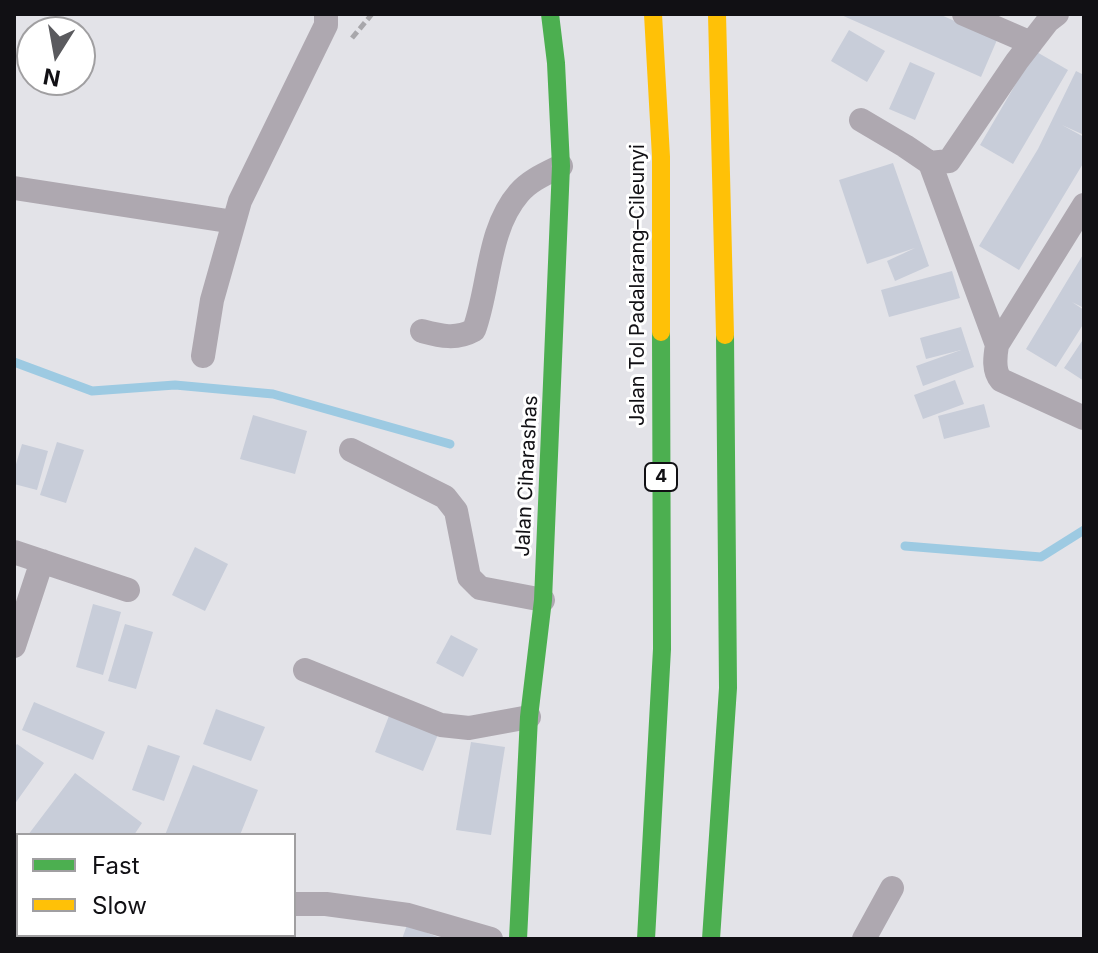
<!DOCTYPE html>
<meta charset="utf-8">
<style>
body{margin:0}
#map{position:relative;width:1098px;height:953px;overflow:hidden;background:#e3e3e8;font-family:Inter,sans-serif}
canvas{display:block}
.frame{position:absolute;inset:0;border:16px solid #111014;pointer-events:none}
.legend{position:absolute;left:16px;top:833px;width:280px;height:104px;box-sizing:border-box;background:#fff;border:2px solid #a09fa1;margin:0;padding:10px 14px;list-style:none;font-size:24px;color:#111014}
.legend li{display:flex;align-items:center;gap:16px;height:40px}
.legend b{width:40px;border:2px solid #a09fa1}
.north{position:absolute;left:16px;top:16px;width:80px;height:80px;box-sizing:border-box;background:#fff;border:2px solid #a09fa1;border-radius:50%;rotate:191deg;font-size:22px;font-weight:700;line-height:32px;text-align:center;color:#111014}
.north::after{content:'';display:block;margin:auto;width:28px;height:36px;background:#5a5a5e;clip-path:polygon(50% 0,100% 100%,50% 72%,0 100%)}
</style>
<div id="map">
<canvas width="1098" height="953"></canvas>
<div class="frame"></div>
<ul class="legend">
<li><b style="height:10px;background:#4caf50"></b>Fast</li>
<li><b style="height:10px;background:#ffc107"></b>Slow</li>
</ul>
<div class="north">N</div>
</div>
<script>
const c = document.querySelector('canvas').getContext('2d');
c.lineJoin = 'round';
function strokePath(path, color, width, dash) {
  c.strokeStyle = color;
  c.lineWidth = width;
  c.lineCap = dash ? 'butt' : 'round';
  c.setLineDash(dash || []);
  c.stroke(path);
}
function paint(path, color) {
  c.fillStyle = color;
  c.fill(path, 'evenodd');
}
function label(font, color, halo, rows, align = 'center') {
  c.font = font + ' Inter,sans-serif';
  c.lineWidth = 6;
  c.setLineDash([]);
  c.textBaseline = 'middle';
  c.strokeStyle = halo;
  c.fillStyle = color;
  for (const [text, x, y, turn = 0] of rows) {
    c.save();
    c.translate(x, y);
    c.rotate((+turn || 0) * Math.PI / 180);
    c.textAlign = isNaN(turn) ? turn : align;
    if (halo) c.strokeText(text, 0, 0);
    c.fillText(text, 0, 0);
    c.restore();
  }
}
strokePath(new Path2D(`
 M14 362 92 391 175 385 273 394 450 444
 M905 546 1041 557 1084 530`), '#9dcae2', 9);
paint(new Path2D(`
 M839 14H939L997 40 981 77Z
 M849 30 885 51 867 82 831 61Z
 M1035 51 1068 70 1013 164 980 145Z
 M910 62 935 73 915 120 889 109Z
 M1076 71 1084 75V135L1062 125 1084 137V162L1019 270 979 246 1038 149Z
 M893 163 929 266 895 281 887 261 915 248 867 264 839 180Z
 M1084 253V308L1072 302 1084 310V323L1056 367 1026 349Z
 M952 271 960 298 889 317 881 290Z
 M961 327 974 367 923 386 916 366 961 350 926 359 920 338Z
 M1084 338V381L1064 368Z
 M955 380 964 404 923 419 914 395Z
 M984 404 990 427 944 439 938 416Z
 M253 415 307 431 295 474 240 459Z
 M57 442 84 450 66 503 40 495Z
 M22 444 48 451 37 490 14 484V471Z
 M195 547 228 564 205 611 172 595Z
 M93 604 121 612 103 675 76 667Z
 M125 624 153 632 136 689 108 681Z
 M451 635 478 649 463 677 436 663Z
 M34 702 105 732 93 760 22 730Z
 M392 708 441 727 423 771 375 752Z
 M216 709 265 727 251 761 203 744Z
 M471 742 505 747 491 835 456 830Z
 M17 744 44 763 14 805V748Z
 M148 745 180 756 164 801 132 790Z
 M193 765 258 790 240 835H165Z
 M75 773 142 823 134 835H28Z
 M407 925 443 939H402Z
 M40 935H84L81 939H45Z
 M121 935H156L165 939H119Z`), '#c8cdd9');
strokePath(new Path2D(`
 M352 38 372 14`), '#a8a7ab', 5, [8, 4]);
strokePath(new Path2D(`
 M964 14 1031 43
 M861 120 905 146 930 163 949 161 1017 61 1048 21 1057 14
 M930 163 997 345
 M14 188 234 222
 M1084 205 997 345C995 357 993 371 1001 380L1084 418
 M422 331C441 336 456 340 474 330 490 286 487 230 519 193 530 180 547 173 561 166
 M203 356 212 300 240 201 326 25V14
 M351 450 445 497 456 511 469 577 480 588 543 600
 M14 552 128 590
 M14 646 42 561
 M305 670 441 725 469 728 529 717
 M294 904H326L408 915 491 939
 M864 939 892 888`), '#aea8b0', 24);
strokePath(new Path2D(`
 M518 939 529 717 543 600 561 166 556 63 550 14
 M646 939 662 649 661 332
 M711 939 728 688 725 335`), '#4caf50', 18);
strokePath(new Path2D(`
 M653 14 661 157V332
 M717 14 725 335`), '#ffc107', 18);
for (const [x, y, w] of [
 [661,477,32]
]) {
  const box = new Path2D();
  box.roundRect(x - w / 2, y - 14, w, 28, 6);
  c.fillStyle = '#fff';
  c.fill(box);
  strokePath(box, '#111014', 2);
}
label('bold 18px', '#111014', null, [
 ["4",661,477]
]);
label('20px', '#111014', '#fff', [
 ["Jalan Tol Padalarang–Cileunyi",638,285,-90],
 ["Jalan Ciharashas",527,476,-87]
]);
</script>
